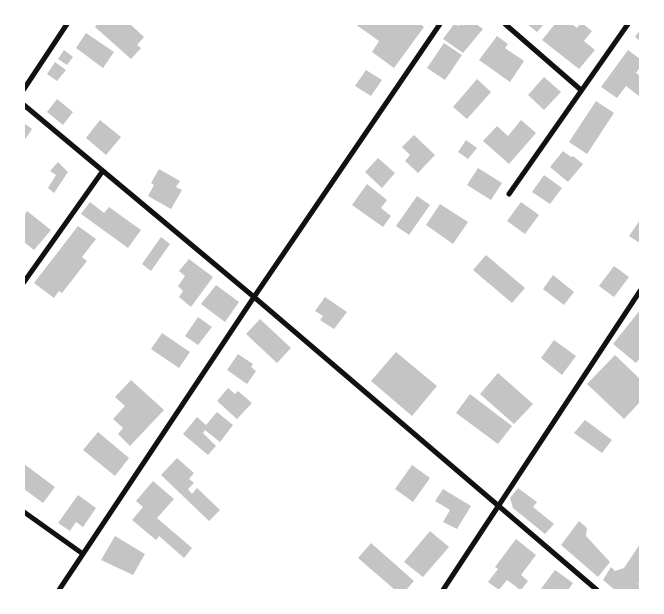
<!DOCTYPE html>
<style>
body{margin:0}
#map{position:relative;width:664px;height:614px;overflow:hidden;background:#fff;font-family:"Space Grotesk",sans-serif}
canvas{display:block}
.frame{position:absolute;inset:0;border:25px solid #fff;pointer-events:none}
</style>
<div id="map">
<canvas width="664" height="614"></canvas>
<div class="frame"></div>
</div>
<script>
const c = document.querySelector('canvas').getContext('2d');
c.lineJoin = 'round';
function paint(path, color) {
  c.fillStyle = color;
  c.fill(path, 'evenodd');
}
function strokePath(path, color, width, dash) {
  c.strokeStyle = color;
  c.lineWidth = width;
  c.lineCap = dash ? 'butt' : 'round';
  c.setLineDash(dash || []);
  c.stroke(path);
}
paint(new Path2D(`
 M97 24H130L144 37 137 45 141 48 131 59 95 27Z
 M355 24H420L424 27 394 68 372 52 379 41Z
 M454 24 459 26 460 24H476L483 29 463 53 443 39Z
 M527 24H544L537 32Z
 M555 24H572L577 28 580 24H583L592 31 584 41 595 50 579 69 542 40Z
 M640 30V41L635 37Z
 M86 33 114 52 103 68 76 48Z
 M497 36 508 44 505 48 524 61 510 82 479 60Z
 M444 43 462 55 445 80 427 68Z
 M64 50 73 57 67 65 58 59Z
 M628 50 640 59V67L636 73 640 76V94L639 96 626 86 617 98 601 87Z
 M55 62 66 70 57 81 47 74Z
 M366 70 382 80 371 96 355 86Z
 M544 77 561 92 544 110 528 95Z
 M477 79 491 92 467 119 453 107Z
 M57 99 73 112 63 125 47 112Z
 M596 101 614 113 587 154 569 142Z
 M100 120 121 137 106 155 86 138Z
 M521 120 536 133 509 164 483 141 497 126 508 136Z
 M24 123 32 129 24 141Z
 M414 135 435 155 418 173 405 161 410 155 402 147Z
 M466 140 477 148 468 159 458 152Z
 M563 151 571 157 573 156 583 164 568 182 550 167Z
 M378 158 395 173 382 188 365 172Z
 M58 162 68 172 54 193 48 188 56 175 50 171Z
 M478 168 502 183 491 200 467 185Z
 M159 169 180 181 176 187 182 190 171 209 148 196 154 185 151 183Z
 M544 175 562 188 550 204 532 192Z
 M367 184 387 200 381 208 391 216 383 227 352 205Z
 M417 196 430 205 409 235 396 226Z
 M90 202 104 213 109 207 141 230 128 248 81 214Z
 M521 202 539 215 525 234 507 221Z
 M440 204 468 222 453 244 426 225Z
 M27 211 51 230 34 250 24 242V216Z
 M640 220V243L629 236Z
 M78 226 96 239 82 257 87 261 62 293 59 291 54 298 34 283Z
 M161 237 170 244 151 271 142 264Z
 M486 255 525 288 512 303 473 270Z
 M189 259 213 277 191 307 179 297 183 291 178 286 185 276 179 271Z
 M614 266 629 277 614 297 599 286Z
 M553 275 574 292 564 305 543 289Z
 M216 285 239 302 225 322 201 304Z
 M325 297 347 312 334 329 320 320 323 316 315 311Z
 M640 310V358L636 363 613 344Z
 M198 317 212 327 198 345 185 336Z
 M260 319 291 348 277 363 246 334Z
 M162 333 190 352 179 368 151 349Z
 M554 340 576 356 562 375 541 358Z
 M396 352 437 386 412 416 371 381Z
 M238 354 253 364 251 367 256 371 247 384 227 370Z
 M615 355 640 379V402L624 419 587 384Z
 M498 373 533 404 514 424 480 394Z
 M131 380 164 410 130 446 118 434 123 428 113 419 125 406 115 397Z
 M228 388 235 394 238 391 252 403 237 419 217 401Z
 M470 394 512 426 498 444 456 413Z
 M217 412 233 425 220 442 205 430 203 433 216 446 208 455 183 434 197 417 206 425Z
 M585 420 612 440 602 453 574 433Z
 M98 432 129 458 115 476 83 450Z
 M177 458 194 473 189 479 194 483 188 489 192 494 197 488 220 510 209 521 161 475Z
 M24 464 55 487 43 503 24 489Z
 M412 465 430 478 413 502 395 489Z
 M153 481 174 499 157 518 192 548 184 558 159 536 156 540 132 520 143 507 136 501Z
 M518 488 537 502 533 507 554 524 545 534 513 508 510 498Z
 M443 489 471 506 457 529 443 522 450 510 435 501Z
 M78 495 96 508 83 527 76 522 70 531 58 523Z
 M579 521 587 528 586 536 610 562 598 577 561 545Z
 M430 531 449 547 423 577 404 562Z
 M115 536 145 554 133 575 101 560Z
 M516 539 536 555 521 575 528 581 521 590H516L518 588 507 580 499 590 488 582 498 569 495 567Z
 M371 543 414 581 406 590H395L358 558Z
 M640 544V581L638 584 640 586V590H615L603 580 611 567 615 571 624 568Z
 M555 570 573 583 568 590H540Z`), '#c4c4c4');
strokePath(new Path2D(`
 M505 24 581 90
 M24 89 67 24
 M24 105 254 297 597 590
 M509 194 628 24
 M24 282 102 172
 M24 512 83 554
 M59 590 254 297 440 24
 M443 590 640 291`), '#111', 5);
</script>
